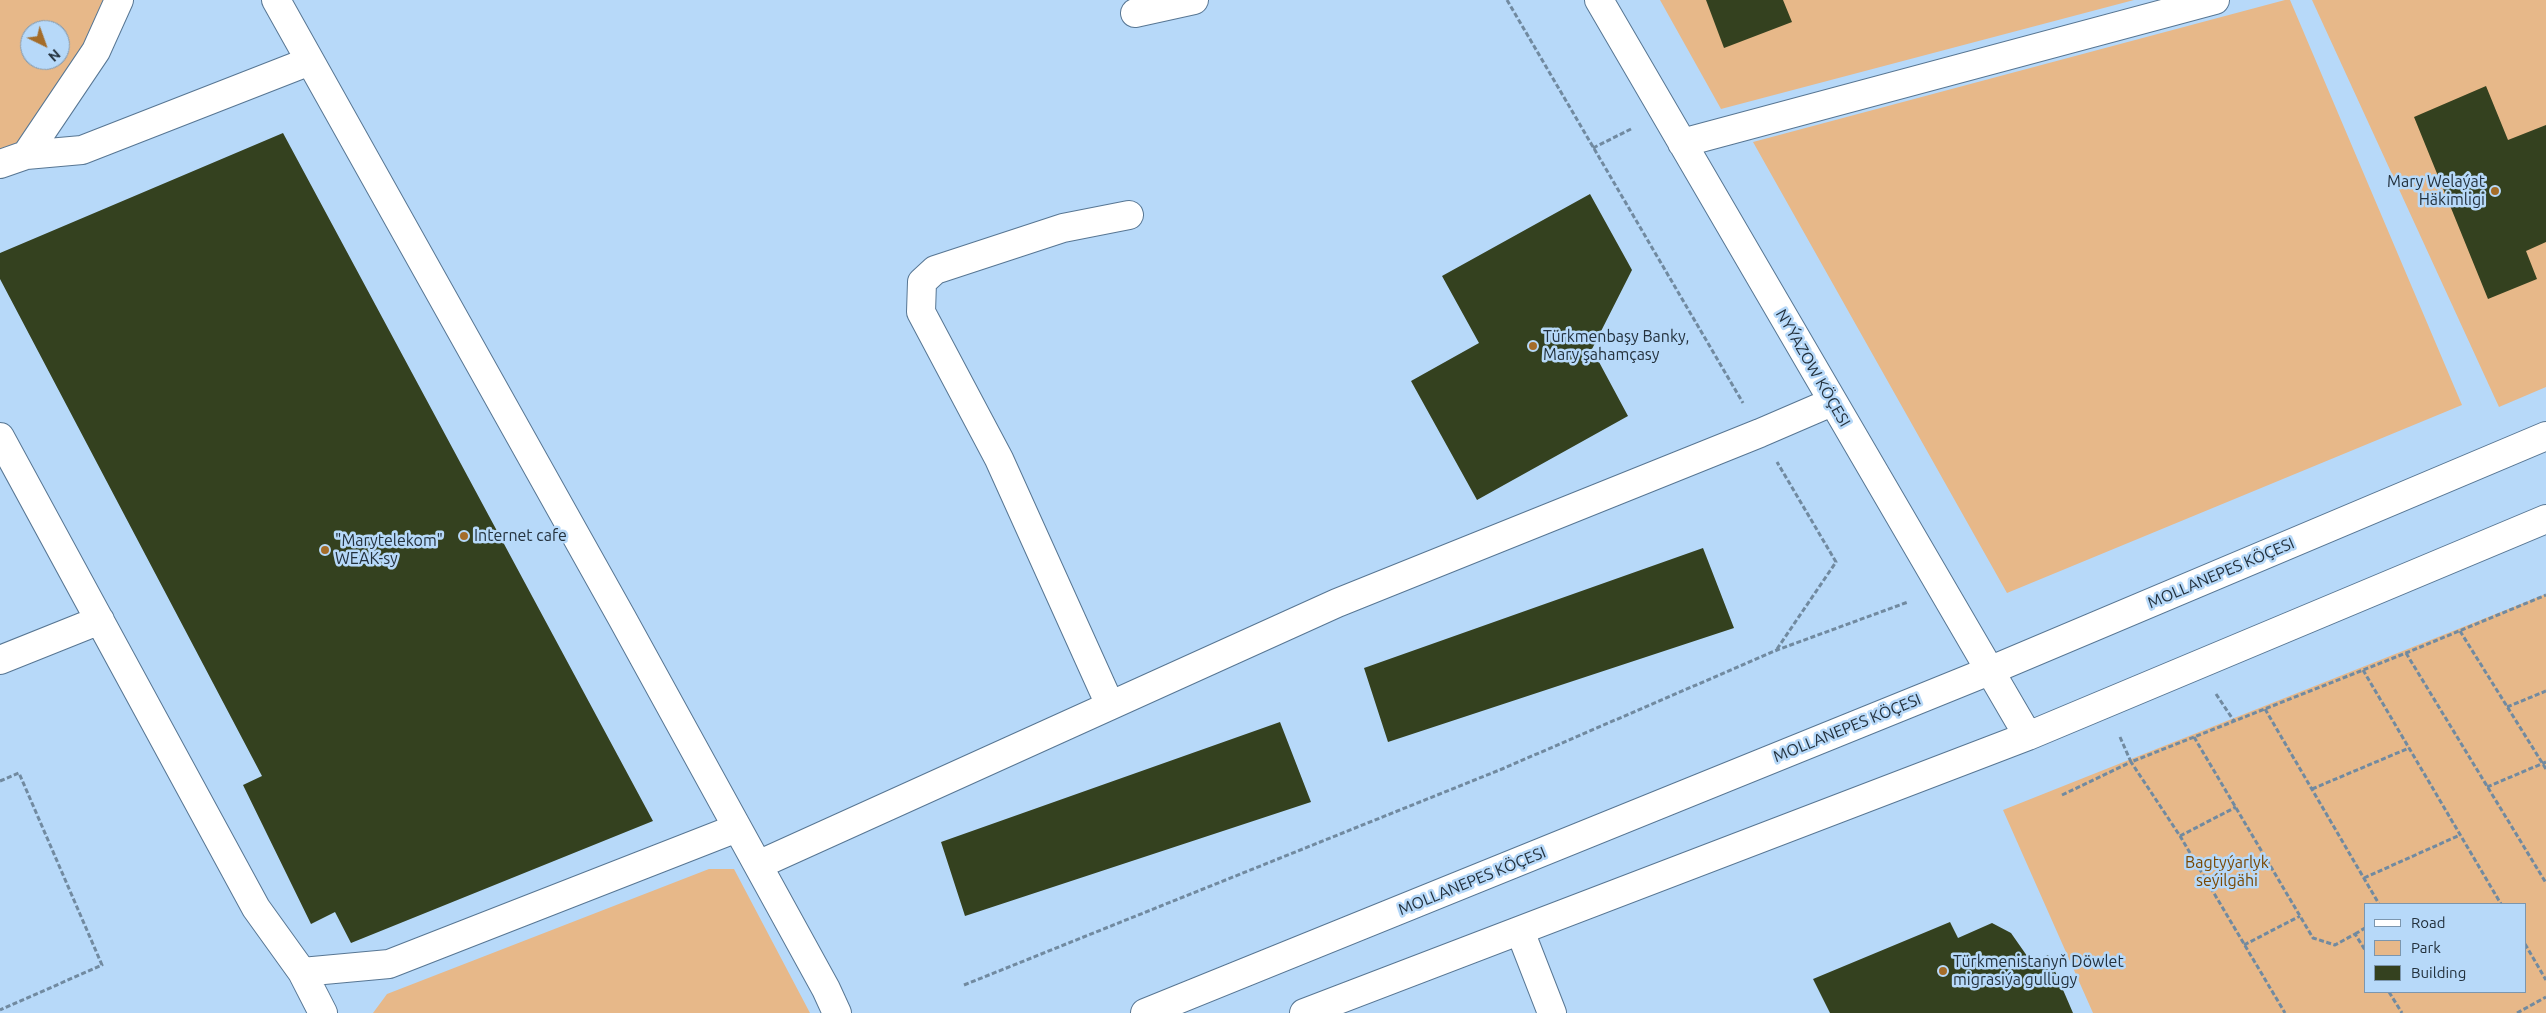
<!DOCTYPE html>
<meta charset="utf-8">
<style>
body{margin:0}
#map{position:relative;width:2546px;height:1013px;overflow:hidden;background:#b7d9f9;font-family:Ubuntu,sans-serif}
canvas{display:block}
.legend{position:absolute;left:2364px;top:903px;width:162px;height:90px;box-sizing:border-box;background:#b7d9f9;border:1px solid #7c96ae;margin:0;padding:6px 9px;list-style:none;font-size:15px;color:#23313d}
.legend li{display:flex;align-items:center;gap:10px;height:25px}
.legend b{width:25px;border:1px solid #7c96ae}
.north{position:absolute;left:20px;top:20px;width:50px;height:50px;box-sizing:border-box;background:#b7d9f9;border:1px solid #7c96ae;border-radius:50%;rotate:138deg;font-size:14px;font-weight:700;line-height:20px;text-align:center;color:#23313d}
.north::after{content:'';display:block;margin:auto;width:18px;height:22px;background:#a46c29;clip-path:polygon(50% 0,100% 100%,50% 72%,0 100%)}
</style>
<div id="map">
<canvas width="2546" height="1013"></canvas>
<ul class="legend">
<li><b style="height:6px;background:#fff"></b>Road</li>
<li><b style="height:14px;background:#e7b889"></b>Park</li>
<li><b style="height:14px;background:#34411f"></b>Building</li>
</ul>
<div class="north">N</div>
</div>
<script>
const c = document.querySelector('canvas').getContext('2d');
c.lineJoin = 'round';
function paint(path, color) {
  c.fillStyle = color;
  c.fill(path, 'evenodd');
}
function strokePath(path, color, width, dash) {
  c.strokeStyle = color;
  c.lineWidth = width;
  c.lineCap = dash ? 'butt' : 'round';
  c.setLineDash(dash || []);
  c.stroke(path);
}
function label(font, color, halo, rows, align = 'center') {
  c.font = font + ' Ubuntu,sans-serif';
  c.lineWidth = 5;
  c.setLineDash([]);
  c.textBaseline = 'middle';
  c.strokeStyle = halo;
  c.fillStyle = color;
  for (const [text, x, y, turn = 0] of rows) {
    c.save();
    c.translate(x, y);
    c.rotate((+turn || 0) * Math.PI / 180);
    c.textAlign = isNaN(turn) ? turn : align;
    if (halo) c.strokeText(text, 0, 0);
    c.fillText(text, 0, 0);
    c.restore();
  }
}
paint(new Path2D(`
 M0 0H119L96 51 0 164ZM30 30H60V60H30Z
 M1660 0H2134L1721 109Z
 M2285 0H2290L2462 405 2007 593 1753 142Z
 M2312 0H2546V387L2499 407Z
 M2546 594V1013H2093L2003 810ZM2365 904H2525V992H2365Z
 M709 869H734L810 1013H373L387 994Z`), '#e7b889');
paint(new Path2D(`
 M1706 0H1783L1792 22 1724 48Z
 M2486 86 2508 140 2546 125V242L2526 251 2537 279 2488 299 2414 117Z
 M283 133 653 821 351 943 335 912 311 924 243 785 262 776 0 279V253Z
 M1590 194 1632 270 1592 349 1628 416 1477 500 1411 381 1479 343 1442 276Z
 M1703 548 1734 628 1388 742 1364 668Z
 M1280 722 1311 802 965 916 941 842Z
 M1950 922 1958 938 1992 923 2011 933 2032 963 2048 955 2073 1013H1830L1813 979Z`), '#34411f');
const minor = new Path2D(`
 M276 0 622 618 826 989 837 1013
 M1599 0 2028 736
 M1135 13 1194 0
 M1682 143 2215 0
 M26 155 96 51 119 0
 M0 164 26 155 82 150 310 61
 M0 437 256 908 302 972 389 964 737 828
 M0 660 100 620
 M1110 705 999 459 921 312 922 282 935 270 1063 228 1129 215
 M758 865 1337 603 1760 433 1832 402
 M1520 931 1552 1013
 M302 972 323 1013
 M1145 1013 1989 671 2546 436
 M1304 1013 2028 736 2546 519`);
strokePath(minor, '#577693', 30);
strokePath(new Path2D(`
 M1507 0 1743 403
 M1593 148 1633 128
 M2460 631 2546 769
 M1777 649 1836 562 1777 462
 M2406 653 2546 883
 M2363 670 2501 904
 M2216 694 2234 721
 M2507 707 2546 691
 M2265 709 2379 904
 M2120 737 2131 762 2406 653 2546 595
 M2194 737 2313 938 2335 945 2355 934 2365 950
 M0 781 19 773 102 965 0 1010
 M2487 787 2546 762
 M2312 789 2409 748
 M2062 795 2131 762 2180 836 2285 1013
 M2180 836 2236 807
 M2364 878 2460 835
 M2355 934 2365 928
 M2525 944 2546 980
 M2244 945 2300 916
 M964 985 1502 769 1777 650 1908 602
 M2389 992 2402 1013
 M2517 1013 2546 997`), '#718aa0', 3, [5, 2.5]);
strokePath(minor, '#fff', 28);
for (const [x, y, r, color] of [
 [2495,191,5,"#a46c29"],
 [1533,346,5,"#a46c29"],
 [464,536,5,"#a46c29"],
 [325,550,5,"#a46c29"],
 [1943,971,5,"#a46c29"]
]) {
  const dot = new Path2D();
  dot.arc(x, y, r, 0, 2 * Math.PI);
  c.fillStyle = color;
  c.fill(dot);
  strokePath(dot, '#b7d9f9', 2);
}
label('16px', '#23313d', '#b7d9f9', [
 ["Mary Welaýat",2485,182,"right"],
 ["Häkimligi",2485,200,"right"],
 ["Türkmenbaşy Banky,",1543,337],
 ["Mary şahamçasy",1543,355],
 ["Internet cafe",474,536],
 ["\"Marytelekom\"",335,541],
 ["WEAK-sy",335,559],
 ["Türkmenistanyň Döwlet",1953,962],
 ["migrasiýa gullugy",1953,980]
], 'left');
label('16px', '#23313d', '#b7d9f9', [
 ["NYÝAZOW KÖÇESI",1813,368,60],
 ["MOLLANEPES KÖÇESI",2221,573,-23],
 ["MOLLANEPES KÖÇESI",1847,728,-22],
 ["MOLLANEPES KÖÇESI",1472,881,-22]
]);
label('16px', '#784701', '#b7d9f9', [
 ["Bagtyýarlyk",2227,863],
 ["seýilgähi",2227,881]
]);
</script>
